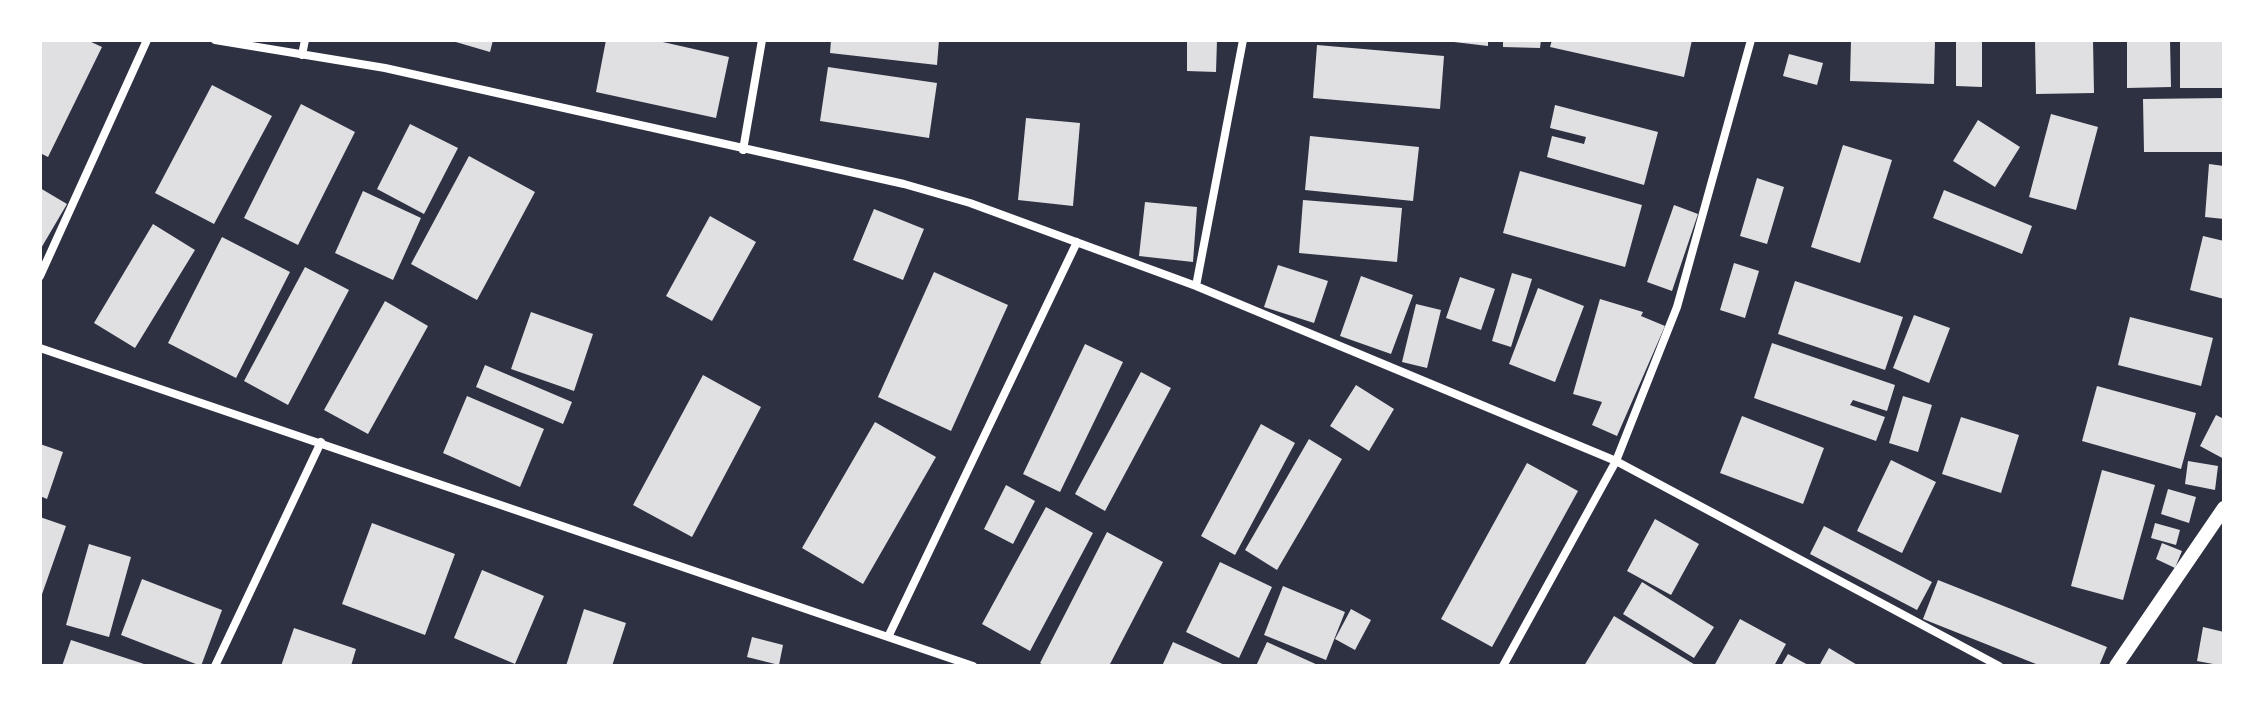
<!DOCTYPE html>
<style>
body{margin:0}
#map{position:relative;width:2264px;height:706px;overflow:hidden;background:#2d3142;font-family:Arial,sans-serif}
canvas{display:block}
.frame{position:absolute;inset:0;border:42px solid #fff;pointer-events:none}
</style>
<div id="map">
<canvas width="2264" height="706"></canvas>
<div class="frame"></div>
</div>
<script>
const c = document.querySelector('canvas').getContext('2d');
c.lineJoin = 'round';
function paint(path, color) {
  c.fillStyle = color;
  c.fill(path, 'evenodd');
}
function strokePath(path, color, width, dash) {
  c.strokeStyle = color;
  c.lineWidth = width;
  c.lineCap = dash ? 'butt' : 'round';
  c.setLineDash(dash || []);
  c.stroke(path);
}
paint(new Path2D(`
 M40 40H87L102 47 48 157 40 153Z
 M449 40H493L490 52Z
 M606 40H654L729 57 716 118 596 92Z
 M831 40H939L937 65 830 53Z
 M1187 40H1217L1216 72 1187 71Z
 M1437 40H1488V46Z
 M1503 40H1541L1540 48 1503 47Z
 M1552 40H1692L1684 77 1550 47Z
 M1851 40H1935L1934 84 1850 81Z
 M1956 40H1982V87L1956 86Z
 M2035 40H2093L2094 93 2036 94Z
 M2127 40H2170L2171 87 2127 88Z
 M2180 40H2224V88H2180Z
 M1317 45 1444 56 1440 109 1313 98Z
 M1789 54 1823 63 1817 85 1783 76Z
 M828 67 937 83 929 138 820 121Z
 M212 85 272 116 214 224 155 193Z
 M2224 98V152H2144L2143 99Z
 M301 104 355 132 298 245 244 218Z
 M1555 105 1658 132 1644 185 1547 157 1552 136 1584 144 1586 137 1550 128Z
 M2051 114 2098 127 2076 210 2029 197Z
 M1026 118 1080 123 1073 206 1018 200Z
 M1978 120 2020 147 1995 187 1953 161Z
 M410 124 458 148 424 214 377 189Z
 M1310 136 1419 147 1413 201 1305 190Z
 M1843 145 1892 160 1860 263 1811 247Z
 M469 156 535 192 477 300 411 264Z
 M2209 164 2224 166V219L2205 217Z
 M1520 171 1642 205 1625 267 1503 233Z
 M1757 178 1784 187 1767 244 1740 236Z
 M40 188 67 204 40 250Z
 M1944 190 2032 226 2022 254 1933 218Z
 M363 191 421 218 393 280 335 253Z
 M1303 200 1402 208 1397 262 1299 253Z
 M1145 202 1197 207 1193 262 1139 256Z
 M1674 205 1698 214 1672 291 1647 282Z
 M874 209 924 229 903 280 853 260Z
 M710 216 756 242 712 321 666 296Z
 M153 224 195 250 135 348 94 323Z
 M2203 236 2224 241V299L2190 290Z
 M222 237 290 272 236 378 168 343Z
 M1734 263 1759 271 1745 318 1720 310Z
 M1278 265 1328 281 1314 323 1264 307Z
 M305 267 349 290 288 405 244 381Z
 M934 272 1008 305 951 431 878 397Z
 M1512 273 1532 279 1511 347 1492 341Z
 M1361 276 1413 295 1391 354 1340 336Z
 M1460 277 1495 289 1481 330 1446 318Z
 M1795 281 1903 317 1885 370 1778 334Z
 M1538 288 1584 306 1555 382 1509 364Z
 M1600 299 1643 312 1641 316 1665 326 1617 436 1592 425 1602 402 1573 394Z
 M385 301 428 326 368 434 324 410Z
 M1416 304 1441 310 1427 368 1402 362Z
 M531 312 593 334 574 391 511 369Z
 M1914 315 1950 328 1929 383 1893 368Z
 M2130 317 2213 338 2201 386 2118 365Z
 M1772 343 1895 385 1887 411 1853 400 1850 405 1885 417 1876 441 1754 398Z
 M1085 344 1123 362 1060 492 1023 474Z
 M485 365 572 402 563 424 476 387Z
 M1141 372 1171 388 1105 511 1075 494Z
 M703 375 761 407 692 537 633 505Z
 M1356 385 1394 409 1369 451 1330 426Z
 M2097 386 2196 413 2181 469 2082 441Z
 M467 396 544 429 520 487 443 453Z
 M1903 396 1932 405 1918 452 1889 443Z
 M2216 415 2224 419V459L2200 446Z
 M1742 416 1824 448 1803 504 1720 473Z
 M1961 417 2019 435 2001 493 1942 474Z
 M875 422 936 457 863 584 802 548Z
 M1261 424 1295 443 1235 555 1201 536Z
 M1309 439 1342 459 1277 570 1245 550Z
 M40 444 63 452 47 499 40 496Z
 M1891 460 1936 482 1902 553 1857 531Z
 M2188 461 2218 466 2215 490 2185 484Z
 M1527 463 1578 491 1492 647 1441 619Z
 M2102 470 2155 485 2123 600 2071 586Z
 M1006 485 1035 501 1013 544 984 529Z
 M2168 489 2196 497 2189 523 2161 514Z
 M1046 507 1093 533 1030 651 982 624Z
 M40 517 66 526 40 600Z
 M1655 519 1699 544 1671 595 1627 571Z
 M372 523 455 554 425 635 342 604Z
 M2155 523 2180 530 2176 545 2151 538Z
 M1824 526 1932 582 1917 610 1810 554Z
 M1107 532 1163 562 1109 666H1045L1040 663Z
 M2162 543 2182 551 2175 568 2156 559Z
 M89 544 131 557 109 637 66 625Z
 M1220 562 1272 587 1239 658 1186 632Z
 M482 570 544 596 515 664 454 638Z
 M142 579 222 610 201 666 121 635Z
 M1938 580 2107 647 2099 666H2041L1923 619Z
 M1642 582 1714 627 1694 658 1623 614Z
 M1283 586 1345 612 1326 660 1264 635Z
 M584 609 626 623 612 666H566Z
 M1351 609 1371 620 1355 650 1335 639Z
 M1614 616 1697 666H1584Z
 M1740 619 1786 644 1774 666H1714Z
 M2203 627 2224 632V666L2197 661Z
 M294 628 356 649 351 666H281Z
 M752 637 783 645 779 665 747 657Z
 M71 640 147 665V666H62Z
 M1173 642 1227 666H1162Z
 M1267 642 1320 666H1256Z
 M1829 648 1859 666H1819Z
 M1788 654 1810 666H1781Z`), '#e0e0e3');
strokePath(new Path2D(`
 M215 40 385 68 904 184 970 203 1196 286 1616 461 1999 666
 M302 55 305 40
 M743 150 762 40
 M40 276 147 40
 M1196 286 1243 40
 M40 348 973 666
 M889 635 1077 242
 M215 666 321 442
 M1503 666 1616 461 1677 307 1751 40`), '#fff', 8);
strokePath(new Path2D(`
 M2116 666 2224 508`), '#fff', 14);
</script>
